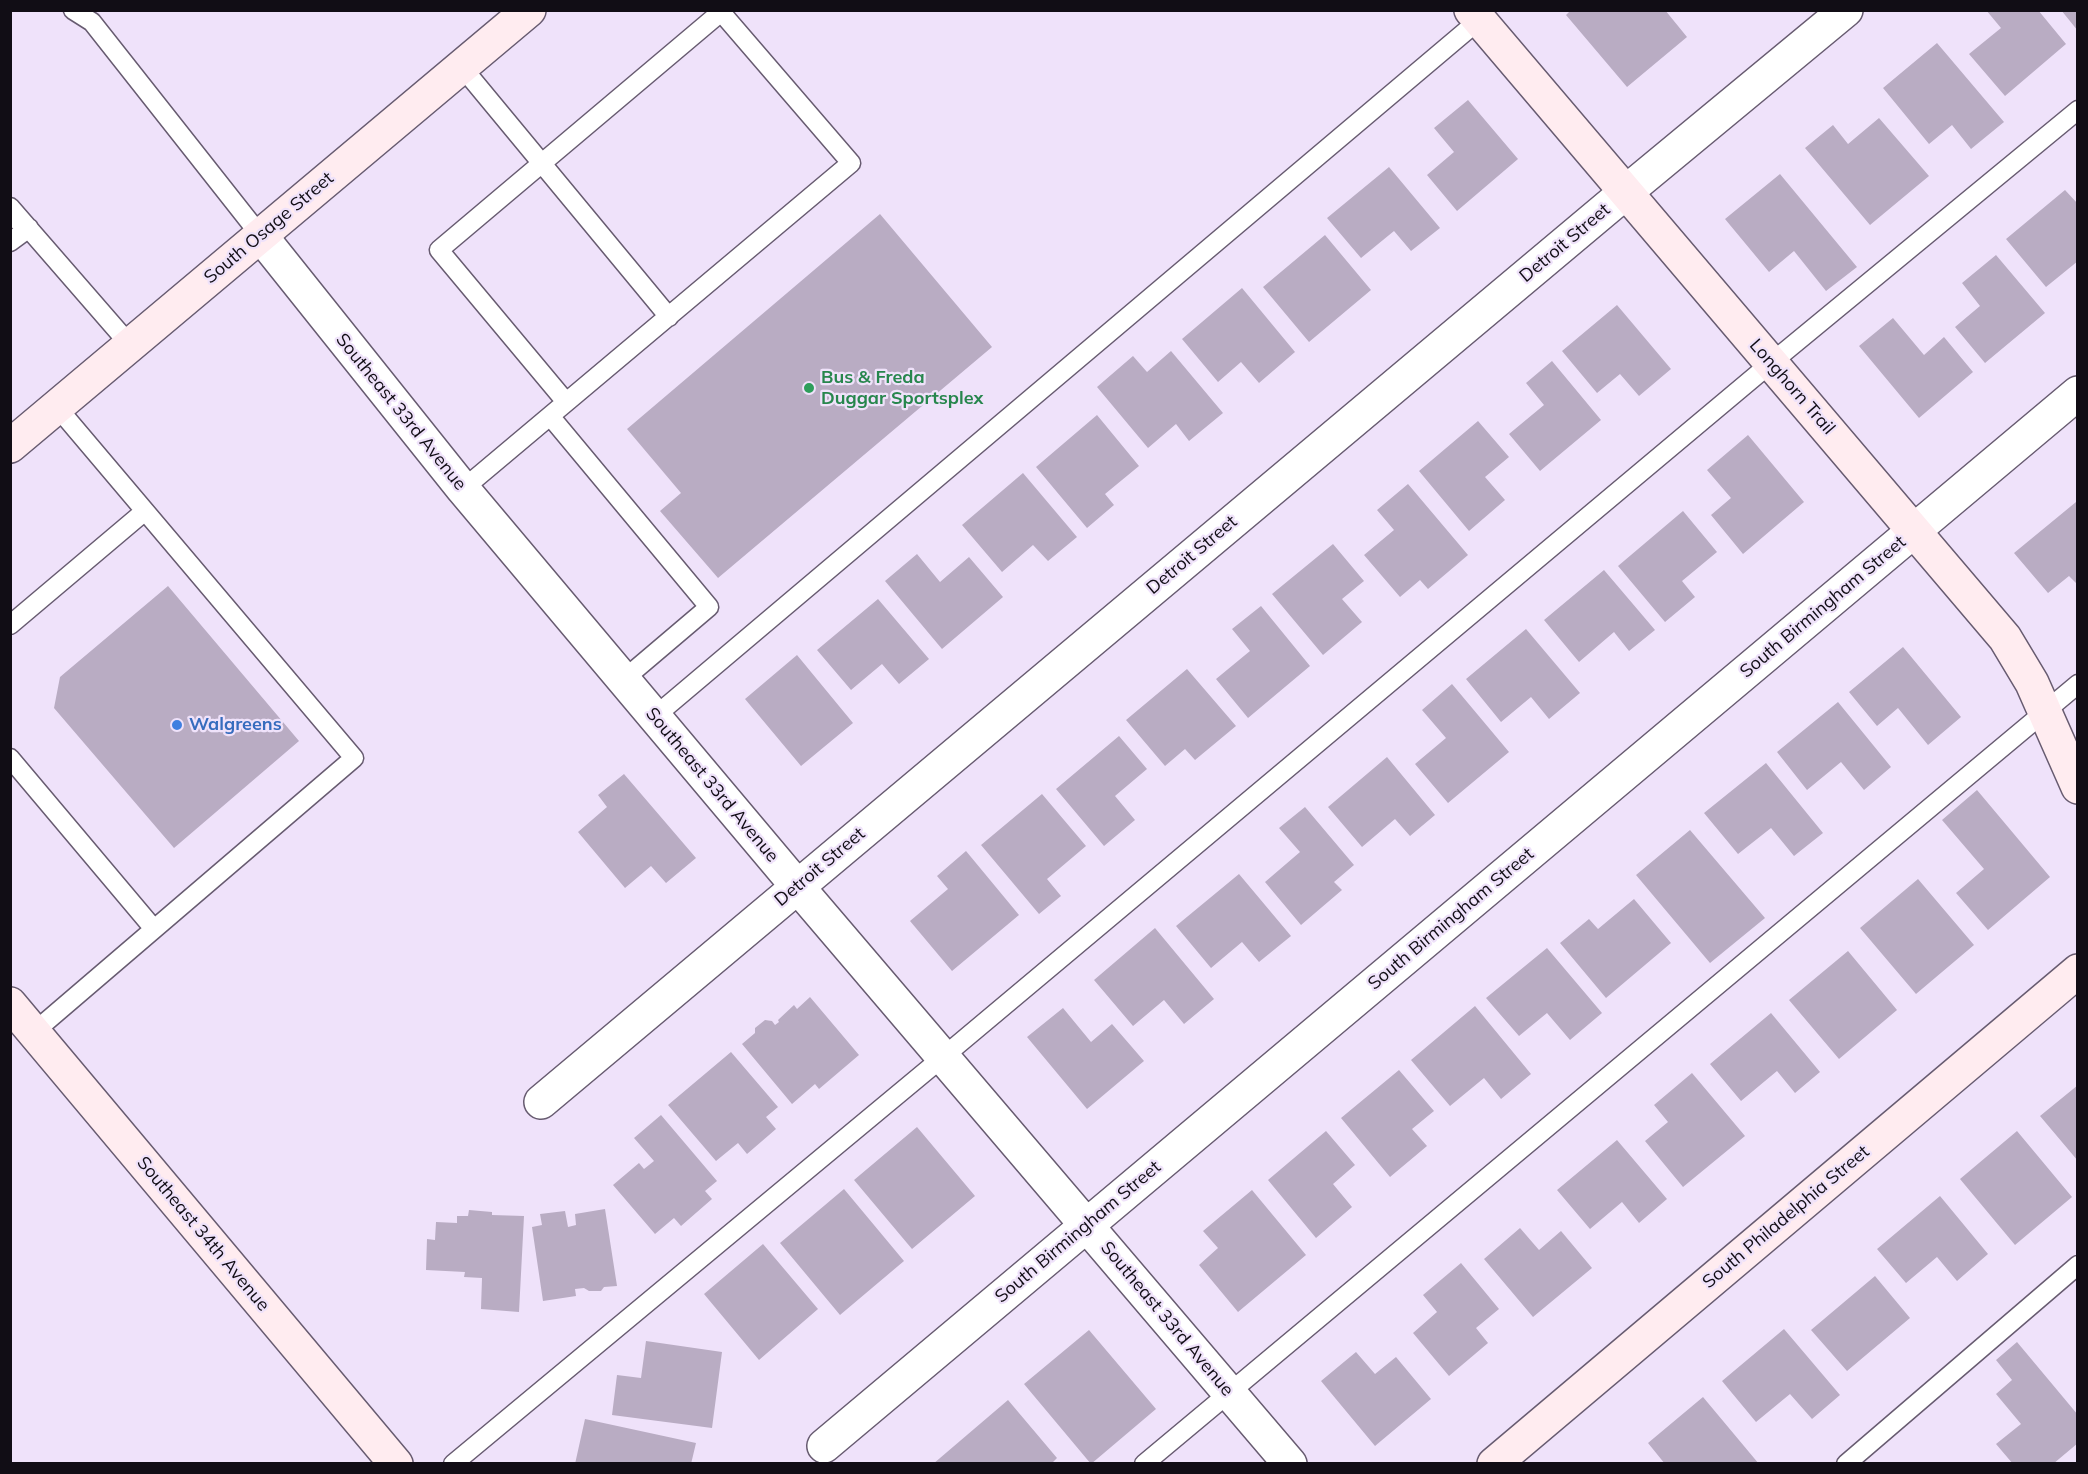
<!DOCTYPE html>
<style>
body{margin:0}
#map{position:relative;width:2088px;height:1474px;overflow:hidden;background:#efe2fa;font-family:Mulish,sans-serif}
canvas{display:block}
.frame{position:absolute;inset:0;border:12px solid #110d15;pointer-events:none}
</style>
<div id="map">
<canvas width="2088" height="1474"></canvas>
<div class="frame"></div>
</div>
<script>
const c = document.querySelector('canvas').getContext('2d');
c.lineJoin = 'round';
function paint(path, color) {
  c.fillStyle = color;
  c.fill(path, 'evenodd');
}
function strokePath(path, color, width, dash) {
  c.strokeStyle = color;
  c.lineWidth = width;
  c.lineCap = dash ? 'butt' : 'round';
  c.setLineDash(dash || []);
  c.stroke(path);
}
function label(font, color, halo, rows, align = 'center') {
  c.font = font + ' Mulish,sans-serif';
  c.lineWidth = 4.5;
  c.setLineDash([]);
  c.textBaseline = 'middle';
  c.strokeStyle = halo;
  c.fillStyle = color;
  for (const [text, x, y, turn = 0] of rows) {
    c.save();
    c.translate(x, y);
    c.rotate((+turn || 0) * Math.PI / 180);
    c.textAlign = isNaN(turn) ? turn : align;
    if (halo) c.strokeText(text, 0, 0);
    c.fillText(text, 0, 0);
    c.restore();
  }
}
paint(new Path2D(`
 M1571 10H1665L1687 37 1627 87 1566 15Z
 M1986 10H2038L2066 44 2005 96 1969 54 2001 28Z
 M2061 10H2078V31Z
 M1937 43 2004 122 1971 149 1952 125 1929 144 1883 88Z
 M1468 100 1518 159 1457 211 1427 175 1454 152 1434 128Z
 M1879 118 1929 176 1870 225 1805 148 1833 125 1848 144Z
 M1389 167 1440 228 1411 251 1394 231 1361 258 1327 218Z
 M1780 174 1857 267 1826 291 1794 251 1769 272 1725 219Z
 M2065 190 2078 204V261L2046 287 2006 239Z
 M880 214 992 347 718 578 660 511 681 493 627 429Z
 M1325 235 1371 290 1309 342 1263 287Z
 M1996 255 2045 313 1985 363 1955 327 1980 306 1962 283Z
 M1242 288 1295 352 1259 383 1241 362 1218 382 1182 339Z
 M1617 305 1671 369 1639 396 1620 374 1597 393 1562 351Z
 M1893 318 1924 355 1944 337 1973 372 1919 418 1859 346Z
 M1171 351 1223 413 1189 441 1176 424 1148 448 1097 387 1133 356 1147 372Z
 M1552 361 1601 420 1540 471 1509 434 1544 405 1526 383Z
 M1097 415 1139 466 1105 494 1114 505 1087 528 1036 467Z
 M1478 421 1509 457 1485 477 1505 500 1469 531 1419 471Z
 M1748 435 1804 502 1743 554 1711 515 1731 498 1707 470Z
 M1023 473 1077 537 1048 561 1033 545 1002 572 962 525Z
 M1408 484 1468 555 1428 589 1420 580 1400 597 1364 555 1394 530 1377 510Z
 M2076 502 2078 504V585L2069 576 2048 593 2014 553Z
 M1683 511 1717 552 1682 581 1695 597 1665 622 1618 566Z
 M1333 544 1364 581 1342 599 1362 622 1323 655 1272 594Z
 M917 554 940 582 969 557 1003 597 942 649 885 581Z
 M1604 570 1655 630 1629 651 1614 632 1579 662 1544 620Z
 M168 586 299 741 174 848 54 708 60 677Z
 M878 599 929 659 899 684 882 664 851 690 817 650Z
 M1261 606 1310 666 1248 718 1216 679 1250 651 1232 629Z
 M1526 629 1580 693 1549 719 1531 697 1501 722 1466 679Z
 M1903 647 1961 717 1928 745 1898 708 1877 726 1849 692Z
 M797 655 853 723 801 766 745 699Z
 M1187 669 1236 726 1195 760 1185 749 1165 766 1126 720Z
 M1452 684 1509 752 1448 803 1415 764 1446 738 1422 710Z
 M1838 702 1891 767 1864 790 1841 762 1807 790 1777 752Z
 M1119 736 1147 769 1115 796 1135 820 1104 846 1056 789Z
 M1387 757 1435 815 1410 836 1395 819 1362 847 1328 807Z
 M1766 763 1823 833 1794 856 1771 828 1738 854 1704 813Z
 M624 774 696 858 666 883 651 866 625 888 578 832 607 807 598 795Z
 M1977 790 2050 877 1988 930 1956 893 1984 869 1942 820Z
 M1042 794 1086 846 1047 879 1061 896 1039 914 981 845Z
 M1305 807 1354 865 1334 882 1342 890 1301 925 1265 882 1300 852 1279 828Z
 M1690 830 1765 918 1710 963 1636 875Z
 M966 851 1019 915 952 971 910 921 948 889 937 876Z
 M1239 874 1291 936 1259 962 1242 942 1211 968 1176 926Z
 M1918 879 1974 945 1916 994 1860 928Z
 M1634 899 1671 943 1606 998 1560 943 1589 919 1598 929Z
 M1155 928 1214 999 1184 1024 1164 1000 1133 1026 1094 980Z
 M1547 948 1602 1013 1570 1040 1547 1013 1519 1036 1486 998Z
 M1848 951 1897 1010 1839 1059 1789 1000Z
 M810 997 859 1055 819 1089 815 1084 792 1104 742 1044 755 1033V1028L765 1020 772 1021 775 1025 779 1022 778 1020 794 1005 797 1009Z
 M1475 1006 1531 1074 1501 1099 1484 1078 1450 1106 1411 1060Z
 M1063 1008 1091 1042 1112 1024 1144 1061 1087 1109 1027 1037Z
 M1771 1013 1820 1072 1795 1093 1777 1071 1741 1101 1710 1064Z
 M731 1052 778 1107 766 1117 776 1129 747 1154 738 1143 716 1161 668 1105Z
 M1399 1070 1434 1111 1412 1129 1427 1146 1390 1177 1341 1118Z
 M1692 1073 1745 1136 1683 1187 1645 1141 1668 1122 1654 1105Z
 M2078 1085V1161L2040 1116Z
 M661 1115 717 1181 705 1191 712 1199 681 1226 674 1218 655 1234 613 1185 639 1163 644 1169 654 1161 634 1138Z
 M917 1127 975 1196 912 1249 854 1180Z
 M1326 1131 1355 1165 1333 1184 1352 1207 1316 1238 1268 1180Z
 M2017 1131 2072 1197 2015 1245 1960 1179Z
 M1617 1140 1667 1199 1639 1223 1622 1202 1590 1229 1557 1190Z
 M844 1189 904 1261 840 1315 780 1243Z
 M1252 1190 1306 1255 1238 1312 1199 1265 1218 1248 1203 1231Z
 M1940 1196 1988 1254 1957 1281 1937 1257 1906 1283 1877 1249Z
 M605 1209 617 1286 604 1287 601 1291H589L584 1288 575 1289 576 1296 543 1301 532 1227 542 1225 540 1214 565 1211 568 1227 576 1225 575 1214Z
 M469 1210 492 1212V1215L524 1216 519 1312 481 1309 482 1278 464 1277 465 1272 426 1270 427 1239 435 1240 436 1222 457 1223V1216H468Z
 M1520 1228 1539 1250 1561 1231 1592 1268 1533 1317 1484 1259Z
 M763 1244 818 1309 759 1360 704 1294Z
 M1461 1263 1499 1309 1476 1328 1488 1343 1449 1376 1413 1333 1437 1312 1423 1295Z
 M1875 1276 1910 1318 1847 1371 1811 1330Z
 M1784 1329 1840 1395 1812 1419 1790 1394 1756 1422 1722 1381Z
 M1089 1330 1156 1409 1091 1464 1024 1384Z
 M646 1341 722 1352 712 1428 612 1415 617 1375 641 1378Z
 M2017 1342 2078 1415V1443L2053 1464H2013L1996 1444 2021 1424 1996 1394 2012 1380 1996 1360Z
 M1356 1352 1375 1374 1396 1357 1431 1399 1375 1446 1321 1381Z
 M1703 1397 1759 1464H1665L1648 1443Z
 M1008 1400 1057 1458 1051 1464H933Z
 M585 1419 696 1443 691 1464H575Z`), '#b9acc3');
const lane = new Path2D(`
 M73 10 92 22 260 235
 M462 67 669 317
 M10 207 130 345
 M10 242 29 228 19 222
 M550 416 709 607 623 680
 M463 489 851 163 721 12 439 250 566 402
 M10 625 145 511
 M654 717 1485 15
 M10 758 154 929
 M34 1032 354 758 57 407
 M453 1464 943 1057 1771 363 2078 110
 M1144 1464 2078 684
 M1846 1464 2078 1265`);
const street = new Path2D(`
 M260 235 463 489 797 886 1290 1464
 M541 1102 1626 192 1846 10
 M824 1446 2078 393`);
const secondary = new Path2D(`
 M1471 10 2005 638 2032 683 2078 787
 M10 446 529 10
 M10 1004 396 1464
 M1494 1464 2078 971`);
strokePath(lane, '#675b70', 21);
strokePath(street, '#675b70', 36);
strokePath(secondary, '#675b70', 36);
strokePath(lane, '#fff', 18);
strokePath(street, '#fff', 33);
strokePath(secondary, '#ffecf0', 33);
for (const [x, y, r, color] of [
 [809,388,6,"#2e9e5b"],
 [177,725,6,"#3f7fe0"]
]) {
  const dot = new Path2D();
  dot.arc(x, y, r, 0, 2 * Math.PI);
  c.fillStyle = color;
  c.fill(dot);
  strokePath(dot, '#efe2fa', 2);
}
label('18px', '#110d15', '#efe2fa', [
 ["South Osage Street",269,228,-40],
 ["Detroit Street",1565,243,-40],
 ["Longhorn Trail",1792,387,49],
 ["Southeast 33rd Avenue",401,412,51],
 ["Detroit Street",1192,555,-40],
 ["South Birmingham Street",1823,607,-40],
 ["Southeast 33rd Avenue",712,785,50],
 ["Detroit Street",820,867,-40],
 ["South Birmingham Street",1451,919,-40],
 ["South Philadelphia Street",1786,1217,-40],
 ["South Birmingham Street",1078,1232,-40],
 ["Southeast 34th Avenue",203,1234,50],
 ["Southeast 33rd Avenue",1167,1319,50]
]);
label('bold 18px', '#27864d', '#efe2fa', [
 ["Bus & Freda",821,378],
 ["Duggar Sportsplex",821,399]
], 'left');
label('bold 18px', '#366cbe', '#efe2fa', [
 ["Walgreens",189,725]
], 'left');
</script>
